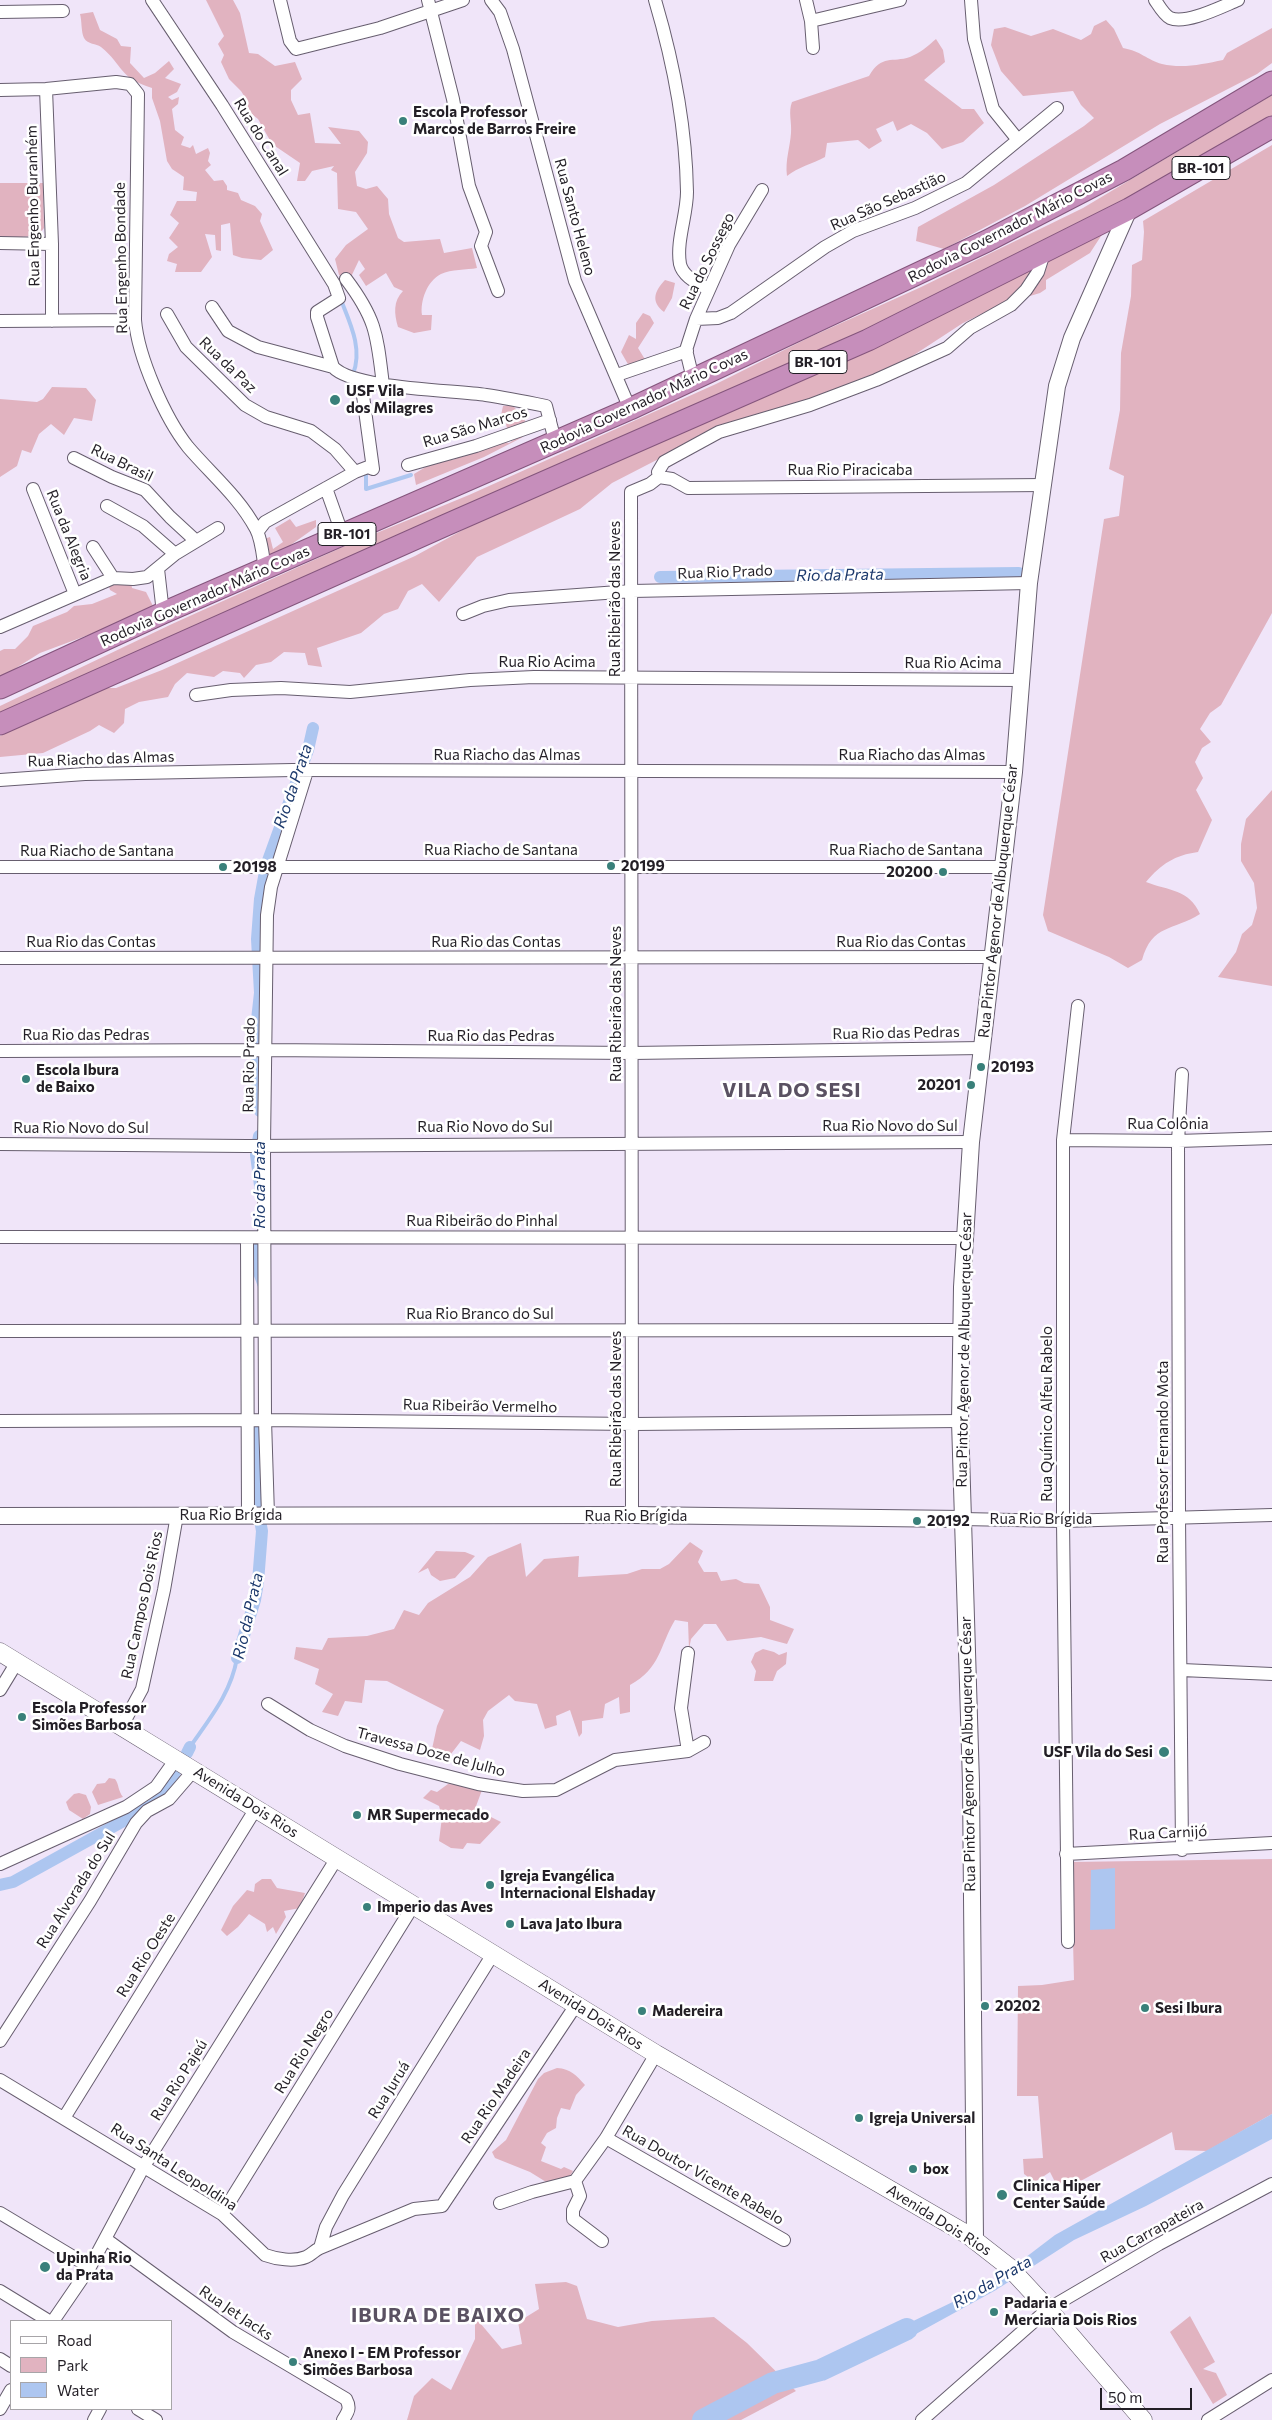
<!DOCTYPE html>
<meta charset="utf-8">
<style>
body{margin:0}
#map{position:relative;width:1272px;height:2420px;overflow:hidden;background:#f0e5f9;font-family:Commissioner,sans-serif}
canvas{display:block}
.legend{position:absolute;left:10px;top:2320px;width:162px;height:90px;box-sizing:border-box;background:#fff;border:1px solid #a7a5a8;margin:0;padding:6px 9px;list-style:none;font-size:15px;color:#231f26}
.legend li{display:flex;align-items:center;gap:10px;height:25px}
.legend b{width:25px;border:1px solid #a7a5a8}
.scale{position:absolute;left:1100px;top:2388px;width:92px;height:22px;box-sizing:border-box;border:2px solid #231f26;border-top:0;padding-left:6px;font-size:15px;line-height:18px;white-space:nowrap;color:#231f26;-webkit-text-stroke:4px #fff;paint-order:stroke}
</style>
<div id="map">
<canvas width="1272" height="2420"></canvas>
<ul class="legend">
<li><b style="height:6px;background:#fff"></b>Road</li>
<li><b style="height:14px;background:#e1b3c0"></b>Park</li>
<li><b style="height:14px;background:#adc6f0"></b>Water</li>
</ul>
<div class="scale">50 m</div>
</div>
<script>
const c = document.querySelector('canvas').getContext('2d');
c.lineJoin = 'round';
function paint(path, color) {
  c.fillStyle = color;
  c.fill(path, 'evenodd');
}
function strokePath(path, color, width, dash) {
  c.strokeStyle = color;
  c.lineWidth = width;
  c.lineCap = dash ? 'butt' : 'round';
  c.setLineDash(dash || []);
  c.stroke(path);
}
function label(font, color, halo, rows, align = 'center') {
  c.font = font + ' Commissioner,sans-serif';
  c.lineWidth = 5;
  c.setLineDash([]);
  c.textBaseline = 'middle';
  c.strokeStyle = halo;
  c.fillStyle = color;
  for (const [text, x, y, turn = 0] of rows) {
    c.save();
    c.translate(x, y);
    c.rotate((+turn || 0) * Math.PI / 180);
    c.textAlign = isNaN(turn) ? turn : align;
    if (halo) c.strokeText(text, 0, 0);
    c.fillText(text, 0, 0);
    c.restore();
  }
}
paint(new Path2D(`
 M206 0H233L240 13 249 53 258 54 275 66 295 62 302 79 291 90V100L298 115 310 113 315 143 341 144 328 127 359 131 368 142 367 153 355 172 357 186 366 189 377 186 388 199 389 214 398 238 404 242 440 239 444 253 472 248 477 268C467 270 451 269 441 274 427 281 420 301 422 315H432L431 330 414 333 398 327C394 314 393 301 403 291L394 287 386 273 366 286 359 275 365 269 359 260 350 279 339 275 335 259 346 245 368 229 356 212 338 209 337 173 331 170 334 166 312 171 305 181H297L300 163 272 144 258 119 244 108 248 102 241 91 229 79 221 62 224 55 218 44 224 36Z
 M93 12 100 30 117 39 121 46 131 47 130 63 144 78 155 73 169 61 174 69 165 78 181 84 177 92 168 97 172 100 179 97 178 104 172 109 175 130 184 137 181 145 190 148 193 145 196 154 208 148 210 153 208 161 211 165 205 170 214 181 223 180 227 186V190L238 193 241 200 255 206 262 214 260 221 273 250 261 260 242 258 233 255 230 223 221 225V251L216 250 215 235 205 234 212 257 201 272H175L177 264 167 261 169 254 178 247 169 238 179 223 170 215 177 201H196L197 192 183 190 184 177 172 169 167 161 160 121 152 98V88C119 78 123 65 101 47 96 43 88 45 84 38 81 32 82 21 80 14Z
 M1106 20 1114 29 1123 48C1141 51 1147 60 1162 64 1183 69 1203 64 1223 60L1227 53 1272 28V63L1257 74 1160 124 1025 206 944 249 916 241 918 227 994 185 1084 126 1094 118 1081 105 1073 91 1023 96 1001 71 991 45 994 29 1005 27 1031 36 1053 29 1081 40 1091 34 1094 26Z
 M936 39 943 50 945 62 924 80 962 109H974L984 123 963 142 942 149 927 133 911 124 897 131 893 121 876 129 882 141 869 149 858 140 827 143 825 157C812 164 798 167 787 176 785 160 790 148 791 133 792 122 788 112 792 102L869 76C882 54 892 63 910 57 920 53 928 46 936 39Z
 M1272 95V117L994 275 0 718V706L172 624 345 546 469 495 716 384 808 338 919 288 1083 208Z
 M1272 145V613L1221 705 1210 713 1200 729 1211 742 1202 748 1195 762 1203 778 1196 790 1212 820 1198 852C1175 855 1161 864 1146 882 1169 891 1189 889 1200 914 1173 931 1152 924 1142 960L1128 968 1109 957 1048 931 1043 915 1104 519 1119 516 1124 476 1109 469 1120 410 1121 353 1131 296 1132 265 1142 260 1144 232 1143 221Z
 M0 183H43L44 228 38 236 0 238Z
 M1103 233 1090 253 1046 280V289L1040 293 1000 305 963 323 894 368 806 402 707 434 612 483 580 509 477 557 439 602 422 584 408 591 398 609 384 614 361 633 317 648 322 667 308 665 305 653 284 652 271 662 256 665 244 678 240 673 223 671 214 677 187 673 175 684 168 697 139 702 125 709 124 723 114 733 99 725 90 731 43 753 0 757V736L99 688H116L162 670 415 556 505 507Z
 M665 280 675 283 672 298 664 312C650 301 655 291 665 280Z
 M643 313 650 316 654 323 638 348 646 361 629 366 621 352 629 335 636 339V323Z
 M52 387 86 388 96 400 92 421 74 418 64 435 51 424 39 434 31 453 22 450 17 466 0 477V399L37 402 43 399Z
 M512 405 517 410 524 409 525 423 508 433 506 424 500 420 503 406Z
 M518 437H523L484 457 416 485 414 474 429 465 455 459 459 448 501 441 509 443Z
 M290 519 296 527 316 520V527L271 559 257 548 264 539 270 537 273 549 283 542 275 528Z
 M107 579 131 582 132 588 146 592 155 610 40 653 0 678V651L4 649H15L28 636 33 626 67 612 74 606 92 604 117 594 110 590Z
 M1272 790V986L1218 977 1236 952 1242 934 1252 925 1257 908 1254 883 1241 861V844L1246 819Z
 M690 1542 703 1551 698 1562 704 1572H717L721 1581 736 1579 744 1583 759 1584 770 1607V1620L794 1629 787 1644 761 1637 727 1641 716 1624H704L691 1639 689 1649 688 1622 675 1620C659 1647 661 1668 630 1685V1712L620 1714 619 1697 605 1704 603 1718 582 1721V1733L579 1737 570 1710 556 1716 557 1725 545 1729 537 1704 515 1701 509 1695 488 1711 483 1720 484 1736 480 1750 461 1741 451 1754 432 1749 437 1726 444 1710 387 1681 365 1680 362 1703 345 1701 338 1716 322 1712 333 1694 315 1684 319 1669 294 1659 296 1647 322 1650 328 1638 367 1636 394 1629 404 1610 419 1615 428 1603 470 1577 488 1557 521 1543 526 1577 544 1559 579 1556 578 1577 627 1574 642 1569H660L669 1564Z
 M436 1551 465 1552 475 1556 455 1578 440 1581 431 1575 428 1568 418 1573Z
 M763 1649 774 1652 779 1655 787 1652 786 1664 777 1671 773 1681H754L756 1671 751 1662 755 1653Z
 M109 1778 115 1779C119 1784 118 1791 123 1797L98 1805 92 1792 97 1784 105 1783Z
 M448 1784 465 1785 482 1790 475 1809 501 1822 480 1844 467 1843 463 1849 451 1848 439 1841 442 1817 439 1806 423 1798 431 1790 437 1792Z
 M79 1793 86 1795 91 1807 90 1814 83 1819 69 1810 66 1802 74 1794Z
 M1272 1859V2114L1207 2151 1175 2150 1172 2132 1060 2192 1050 2172 1035 2182 1024 2174 1023 2159 1043 2158 1038 2096H1017L1018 1986 1042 1985 1074 1980 1071 1862Z
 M262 1879H271L277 1888 305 1893 300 1908 284 1911 286 1917 276 1934 273 1927 267 1932 265 1924 249 1914 238 1927 227 1936 221 1930 233 1906 247 1890 254 1892 255 1884Z
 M557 2068C571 2069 576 2075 585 2085L576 2095 570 2110 561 2108 557 2118 556 2128 547 2133 541 2143 546 2147 541 2161 561 2169 564 2167 573 2171 567 2181 551 2185 530 2172 495 2158 492 2152 506 2140 538 2079 544 2073Z
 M566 2282 577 2286 587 2319 618 2327 652 2321 714 2317 747 2343 796 2391 741 2420H407L414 2396 432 2378 451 2390 475 2339V2317L502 2349 522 2344 518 2322 539 2309 535 2284Z
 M1190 2316 1215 2362 1203 2369 1216 2373 1227 2395 1213 2404 1170 2332Z`), '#e1b3c0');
paint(new Path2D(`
 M1115 1868V1929L1090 1930 1091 1870Z
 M1272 2114V2139L1146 2206 1074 2240 996 2290 885 2351 878 2338 992 2283 1055 2235Z`), '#adc6f0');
strokePath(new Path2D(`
 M341 300C350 323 363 349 353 374
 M366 470V489L411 475
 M190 1747C210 1718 231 1693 237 1658`), '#adc6f0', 4);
strokePath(new Path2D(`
 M660 577 1019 573
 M260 1111 256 1073 257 1020 260 993 257 939 260 899 266 866 308 750 313 728
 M259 1136 256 1155 261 1193
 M260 1235 257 1267 264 1286
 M237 1658 255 1600 258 1582 262 1531 257 1504 259 1425
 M187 1753 190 1747
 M0 1885 13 1882 156 1803 175 1772`), '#adc6f0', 12);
strokePath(new Path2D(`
 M703 2420 773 2383 821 2370 907 2329`), '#adc6f0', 22);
const minor = new Path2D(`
 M152 0 222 105 334 284 339 298 317 312V317L333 367
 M280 0 290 41 296 49 380 28 463 0
 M428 0 453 99 469 186 486 232 481 246 498 291
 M491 0 500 12 513 49 575 281 630 409
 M655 0C674 64 686 126 687 192 687 215 676 241 680 264 683 277 698 283 708 289
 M806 0 811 21 813 48
 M971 0 974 39 993 109 1018 140
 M1155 0C1159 6 1164 15 1170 18 1186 25 1223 6 1238 0
 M0 12 63 11
 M811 21 900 0
 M46 89 52 244V321
 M0 90 46 89 116 82 130 84 138 94 135 320C138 357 165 418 188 447 211 474 239 497 256 529 262 540 263 558 265 570
 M0 243 52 244
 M346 279C377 320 377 336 383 385
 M212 307 228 331 258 347 333 367C353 389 452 390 486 395 506 398 526 402 546 406L553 433 558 441
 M167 314 186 347 245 405 266 417 311 431 335 449 355 472
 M696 319 718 318 731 313 825 247 853 231 915 208 966 183 1057 108
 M0 321 135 320
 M617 375 687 351
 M693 379 686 350 696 319 729 245 762 190
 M74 458 112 477 145 490 170 517 196 541
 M408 465 476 446 550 420
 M1044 485 688 488 672 479 659 477 658 472 664 462 719 432 810 405 876 380 947 348 970 328 1011 305 1026 290 1038 272 1044 253
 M326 488 343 536
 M33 489 75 594
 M107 506 143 526 175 554
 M258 531 265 522 355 472 368 467 373 469 361 381
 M93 547 113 578
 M158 569 163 613
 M463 614 483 606 509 600 632 591 1029 583
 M0 627 113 578 133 579 147 577 175 554 218 528
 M196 695 231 690 281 688 350 692 470 680 534 677 1021 680
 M0 780 85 774 293 770 1014 772
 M0 867H1003
 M0 958 992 957
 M0 1051 265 1050 632 1053 982 1048
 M1182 1074 1178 1141 1179 1516 1182 1850
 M1063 1140 1178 1141 1272 1138
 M0 1144 247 1146 971 1142
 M0 1237 964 1238
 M247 1239 248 1515
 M0 1331 961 1330
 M0 1421 265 1420 634 1424 960 1421
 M268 1515 265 1420 264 1145 267 915 271 887 307 771
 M632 1515 631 492 650 484 659 477
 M962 1519 1063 1521 1272 1515
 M688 1653 681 1708 688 1751
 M1182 1670 1272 1674
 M0 1690 17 1662
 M268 1704 310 1730 345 1746 400 1764 478 1784 523 1791 556 1790 615 1760 688 1751 704 1742
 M122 1726 142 1689 164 1590 177 1515
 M1066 1854 1272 1843
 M0 1864 126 1807 156 1787 176 1759
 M1068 1942 1063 1521V1140L1078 1006
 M0 2041 90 1901 136 1823 147 1811 169 1799 194 1770
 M0 2080 222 2214 265 2255C276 2259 294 2262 306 2257 311 2255 315 2250 320 2248L414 2209 442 2206 576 2005
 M64 2118 255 1810
 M606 2138 784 2240
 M575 2181 606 2138 656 2054
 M575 2181 580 2196 573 2210V2219L602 2241
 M500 2203 532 2192 575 2181
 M0 2213 90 2267
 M222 2214 413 1906
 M107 2240 233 2332 346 2399C351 2408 348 2412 343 2420
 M320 2248 326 2227 343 2195 493 1954
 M0 2291 49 2321
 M53 2321 90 2267 144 2166 337 1858
 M0 2359 11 2366
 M0 2409 11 2390
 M138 2409 156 2420
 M94 2420 100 2409
 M922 2420 1048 2309 1159 2244 1272 2184
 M1208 2420 1272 2380`);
const tertiary = new Path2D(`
 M0 1516 632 1515 962 1519
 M975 2240 971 1783 960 1421 962 1287 971 1142 1014 772 1029 583 1057 386 1072 338 1129 209`);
const secondary = new Path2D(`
 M0 1652 656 2054 968 2235 1009 2267 1048 2309 1143 2420`);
const trunk = new Path2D(`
 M0 688 163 613 630 409 987 241 1124 170 1272 82
 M0 724 446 525 868 340 1129 209 1272 127`);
strokePath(minor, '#675e6f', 14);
strokePath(tertiary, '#675e6f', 18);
strokePath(secondary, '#675e6f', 19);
strokePath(trunk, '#84557c', 23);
strokePath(minor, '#fff', 12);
strokePath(tertiary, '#fff', 16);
strokePath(secondary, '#fff', 18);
strokePath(trunk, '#c68ebb', 21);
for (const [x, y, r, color] of [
 [403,121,5,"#39807a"],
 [335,400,6,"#39807a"],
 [611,866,5,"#39807a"],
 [223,867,5,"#39807a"],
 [943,872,5,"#39807a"],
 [981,1067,5,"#39807a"],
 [26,1079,5,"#39807a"],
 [971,1085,5,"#39807a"],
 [917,1521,5,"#39807a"],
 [22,1717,5,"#39807a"],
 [1164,1752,6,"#39807a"],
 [357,1815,5,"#39807a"],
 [490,1885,5,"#39807a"],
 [367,1907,5,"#39807a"],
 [510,1924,5,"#39807a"],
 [985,2006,5,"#39807a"],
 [1145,2008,5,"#39807a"],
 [642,2011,5,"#39807a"],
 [859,2118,5,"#39807a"],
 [913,2169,5,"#39807a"],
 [1002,2195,6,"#39807a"],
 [45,2267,6,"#39807a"],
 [994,2312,5,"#39807a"],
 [293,2362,5,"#39807a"]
]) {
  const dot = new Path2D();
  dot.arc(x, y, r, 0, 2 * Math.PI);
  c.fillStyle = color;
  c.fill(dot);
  strokePath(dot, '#fff', 2);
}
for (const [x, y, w] of [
 [1201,168,58],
 [818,362,58],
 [347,534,58]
]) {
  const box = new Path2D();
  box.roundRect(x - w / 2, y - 11.5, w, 23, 4);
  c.fillStyle = '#fff';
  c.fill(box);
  strokePath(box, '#231f26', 1);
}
label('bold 14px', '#231f26', null, [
 ["BR-101",1201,168],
 ["BR-101",818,362],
 ["BR-101",347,534]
]);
label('bold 15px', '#231f26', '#fff', [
 ["Escola Professor",413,112],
 ["Marcos de Barros Freire",413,129],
 ["USF Vila",346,391],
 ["dos Milagres",346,408],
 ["20199",621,866],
 ["20198",233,867],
 ["20200",933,872,"right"],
 ["20193",991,1067],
 ["Escola Ibura",36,1070],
 ["de Baixo",36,1087],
 ["20201",961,1085,"right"],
 ["20192",927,1521],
 ["Escola Professor",32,1708],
 ["Simões Barbosa",32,1725],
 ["USF Vila do Sesi",1153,1752,"right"],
 ["MR Supermecado",367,1815],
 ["Igreja Evangélica",500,1876],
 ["Internacional Elshaday",500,1893],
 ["Imperio das Aves",377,1907],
 ["Lava Jato Ibura",520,1924],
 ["20202",995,2006],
 ["Sesi Ibura",1155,2008],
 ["Madereira",652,2011],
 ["Igreja Universal",869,2118],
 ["box",923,2169],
 ["Clinica Hiper",1013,2186],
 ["Center Saúde",1013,2203],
 ["Upinha Rio",56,2258],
 ["da Prata",56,2275],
 ["Padaria e",1004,2303],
 ["Merciaria Dois Rios",1004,2320],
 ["Anexo I - EM Professor",303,2353],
 ["Simões Barbosa",303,2370]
], 'left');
label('15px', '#231f26', '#fff', [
 ["Rua do Canal",261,137,58],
 ["Rua São Sebastião",888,201,-24],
 ["Rua Engenho Buranhém",33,206,-91],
 ["Rua Santo Heleno",575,217,75],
 ["Rodovia Governador Mário Covas",1010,227,-27],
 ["Rua Engenho Bondade",121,258,-91],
 ["Rua do Sossego",707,261,-64],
 ["Rua da Paz",228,365,44],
 ["Rodovia Governador Mário Covas",644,401,-25],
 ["Rua São Marcos",475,427,-17],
 ["Rua Brasil",122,463,26],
 ["Rua Rio Piracicaba",850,470],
 ["Rua da Alegria",69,535,68],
 ["Rua Rio Prado",725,572,-2],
 ["Rodovia Governador Mário Covas",205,596,-24],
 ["Rua Ribeirão das Neves",615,599,-90],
 ["Rua Rio Acima",547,662],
 ["Rua Rio Acima",953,663],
 ["Rua Riacho das Almas",507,755],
 ["Rua Riacho das Almas",912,755],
 ["Rua Riacho das Almas",101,759,-2],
 ["Rua Riacho de Santana",501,850],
 ["Rua Riacho de Santana",906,850],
 ["Rua Riacho de Santana",97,851],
 ["Rua Pintor Agenor de Albuquerque César",998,901,-84],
 ["Rua Rio das Contas",91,942],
 ["Rua Rio das Contas",496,942],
 ["Rua Rio das Contas",901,942],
 ["Rua Ribeirão das Neves",616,1004,-90],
 ["Rua Rio das Pedras",896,1033,-1],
 ["Rua Rio das Pedras",86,1035],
 ["Rua Rio das Pedras",491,1036],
 ["Rua Rio Prado",249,1065,-89],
 ["Rua Colônia",1168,1124],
 ["Rua Rio Novo do Sul",890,1126],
 ["Rua Rio Novo do Sul",485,1127],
 ["Rua Rio Novo do Sul",81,1128],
 ["Rua Ribeirão do Pinhal",482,1221],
 ["Rua Rio Branco do Sul",480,1314],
 ["Rua Pintor Agenor de Albuquerque César",964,1350,-89],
 ["Rua Ribeirão Vermelho",480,1406,1],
 ["Rua Ribeirão das Neves",616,1409,-90],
 ["Rua Químico Alfeu Rabelo",1047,1414,-90],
 ["Rua Professor Fernando Mota",1163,1462,-90],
 ["Rua Rio Brígida",231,1515],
 ["Rua Rio Brígida",636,1516],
 ["Rua Rio Brígida",1041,1519],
 ["Rua Campos Dois Rios",142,1605,-78],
 ["Travessa Doze de Julho",431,1752,15],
 ["Rua Pintor Agenor de Albuquerque César",968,1754,-91],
 ["Avenida Dois Rios",246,1802,32],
 ["Rua Carnijó",1168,1833,-3],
 ["Rua Alvorada do Sul",76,1890,-58],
 ["Rua Rio Oeste",146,1955,-58],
 ["Avenida Dois Rios",591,2014,32],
 ["Rua Rio Negro",304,2051,-58],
 ["Rua Rio Pajeú",179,2080,-58],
 ["Rua Juruá",389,2090,-58],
 ["Rua Rio Madeira",496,2096,-56],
 ["Rua Santa Leopoldina",174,2167,33],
 ["Rua Doutor Vicente Rabelo",703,2175,30],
 ["Avenida Dois Rios",939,2220,32],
 ["Rua Carrapateira",1152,2231,-29],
 ["Rua Jet Jacks",236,2313,34]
]);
label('italic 16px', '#1c396c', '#fff', [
 ["Rio da Prata",840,575,-1],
 ["Rio da Prata",293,786,-71],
 ["Rio da Prata",260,1185,-90],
 ["Rio da Prata",248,1616,-77],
 ["Rio da Prata",992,2282,-30]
]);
c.letterSpacing = '1px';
label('bold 20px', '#5a5162', '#fff', [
 ["VILA DO SESI",792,1090],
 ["IBURA DE BAIXO",438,2315]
]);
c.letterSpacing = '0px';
</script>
